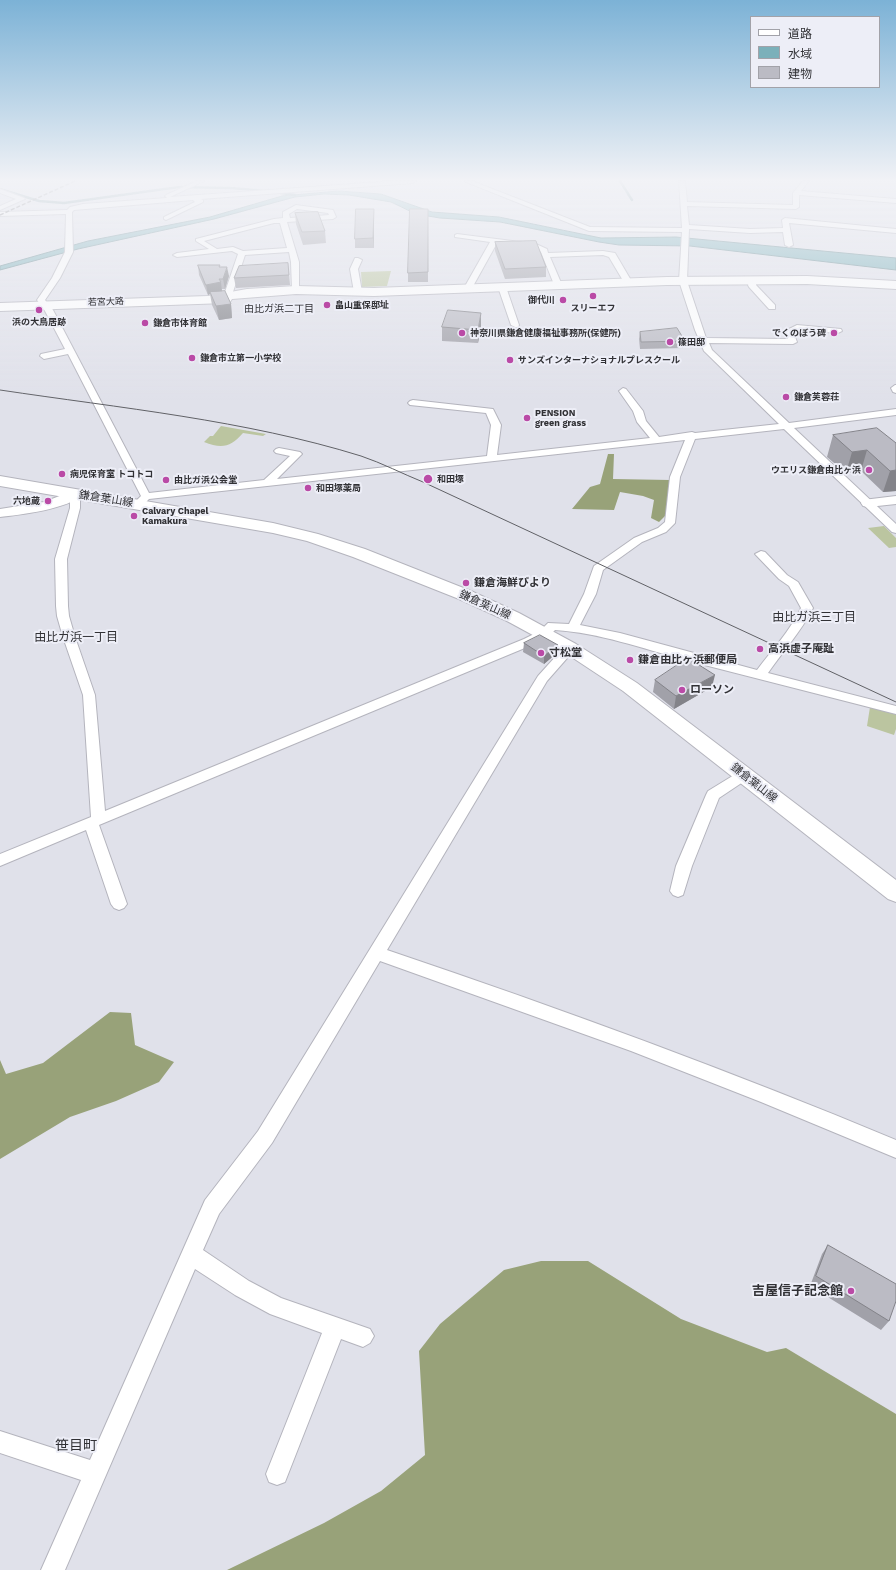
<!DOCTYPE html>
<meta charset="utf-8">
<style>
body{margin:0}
#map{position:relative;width:896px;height:1570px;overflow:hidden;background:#e0e1ea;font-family:"Work Sans","Noto Sans JP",sans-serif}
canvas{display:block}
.legend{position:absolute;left:750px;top:16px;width:130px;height:72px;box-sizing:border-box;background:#edeef7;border:1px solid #a2a2a9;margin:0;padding:5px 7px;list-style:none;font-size:12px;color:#313135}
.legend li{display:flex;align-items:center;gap:8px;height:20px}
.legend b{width:20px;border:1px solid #a2a2a9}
</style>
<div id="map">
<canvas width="896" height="1570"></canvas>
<ul class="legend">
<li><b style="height:5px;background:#fff"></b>道路</li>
<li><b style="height:11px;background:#7bb0ba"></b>水域</li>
<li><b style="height:11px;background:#bbbbc4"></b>建物</li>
</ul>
</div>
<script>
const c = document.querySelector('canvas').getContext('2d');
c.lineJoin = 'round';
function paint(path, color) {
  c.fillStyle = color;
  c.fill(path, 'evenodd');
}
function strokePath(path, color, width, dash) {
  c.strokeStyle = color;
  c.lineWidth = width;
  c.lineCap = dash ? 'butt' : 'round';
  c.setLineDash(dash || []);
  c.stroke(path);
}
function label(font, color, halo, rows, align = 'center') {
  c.font = font + ' "Work Sans","Noto Sans JP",sans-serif';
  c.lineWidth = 4;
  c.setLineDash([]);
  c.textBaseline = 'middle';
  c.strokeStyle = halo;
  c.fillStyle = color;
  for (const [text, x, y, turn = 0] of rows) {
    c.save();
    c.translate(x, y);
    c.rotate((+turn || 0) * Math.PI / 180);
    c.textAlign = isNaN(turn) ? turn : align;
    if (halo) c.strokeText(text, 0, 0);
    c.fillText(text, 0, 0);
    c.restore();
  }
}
paint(new Path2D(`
 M391 271 387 286 362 287 361 272Z
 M221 426 266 434 263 436 243 433C231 447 222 449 204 442L210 436H213Z
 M884 526 896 538V547L889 548 868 528Z
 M870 707 896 713V729L894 735 867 726Z`), '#bbc5a0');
paint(new Path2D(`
 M608 454H614L613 479 670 480 667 514 659 522 651 518 654 500 643 496 620 492 614 510 572 509 590 487 600 484Z
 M110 1012 131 1013 135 1045 174 1062 159 1082 116 1101 70 1117 0 1159V1060L6 1074 43 1063Z
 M541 1261H588L681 1319 767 1352 786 1348 896 1414V1570H227L324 1523 381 1491 425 1455 419 1351 440 1324 504 1270Z`), '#98a279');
const water = new Path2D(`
 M339 191 381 194 432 212 499 217 601 238 676 237 896 258V270L690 246 619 245 599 242 500 222 440 218 416 214 391 202 349 195 324 194 295 197 214 219 78 249 0 270V266L88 241 210 217 282 196Z`);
paint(water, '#7bb0ba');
strokePath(water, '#658a92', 1);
strokePath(new Path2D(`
 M620 181 632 200
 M0 189 39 201 64 203 179 187 231 188 266 191
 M274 192 295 195`), '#658a92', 2.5);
const minor = new Path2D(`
 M197 181H204L170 197 394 181H416L413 183 201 199 203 200V202L166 220 164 219V217L195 202 193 200 74 210 72 212 73 252 60 278 45 300 53 310 149 493 264 480 290 456 276 453 274 451 276 449 279 448 300 452 302 454 277 479 487 456 491 425 486 413 410 405 408 403 410 401 413 400 493 409 501 425 497 455 650 438 637 422 633 411 619 391 623 388 626 389 643 411 646 421 659 437 692 432 695 433 779 424 704 351 695 330 679 281 682 232 589 231 466 182 465 181H472L590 227 682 228 679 181H685L687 202 793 205V193L803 181H809L801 191 896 199V203L799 195V207L796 209 687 206 689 225 750 229 783 228 782 220 785 218 896 229V233L789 223 793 245 789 247 785 245 783 232 750 233 689 229 687 281 706 338 788 339 785 331 797 325 841 329 842 331 838 333 798 330 793 332 797 342 793 344 709 343 712 350 789 423 896 409V415L794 428 896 524V533L892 532 784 429 695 439 680 477 675 523 666 532 642 542 603 570 596 594 580 625 620 633 757 670C772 650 790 631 801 608L789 586 779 579 755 554 761 551 765 552 787 575 798 582 813 608C801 632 783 651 768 673L896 706V714C826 696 755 678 685 660 641 648 600 633 555 630L548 637 532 645 99 825 127 904 124 908 119 910 114 908 111 904 86 830 0 866V854L91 817 83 695 63 637 57 616 56 606 55 559 70 508V494L71 492 75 491 80 494V508L67 559 68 606 69 616 75 637 95 695 105 811 524 639 540 631 548 623 569 624 584 594 594 566 634 538 658 528 665 522 670 477 685 440 149 499 142 506H134L133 504 141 496 68 354 44 359 40 356 41 354 65 349 45 311 37 300 52 278 65 252 66 214 0 216V212L67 210 70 207 83 204 167 198 165 196 166 195Z
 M0 189 24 198 25 199 0 210V206L16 199 0 193Z
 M296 205 333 210 336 217 333 219 287 222 299 262V292H293L292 290 291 262 289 252 245 255 232 295 228 297 224 295 238 254 232 251 177 257 173 255 177 253 209 249 196 241V239L274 219 283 218V212ZM297 209 328 213 329 215 290 218 289 214ZM274 223H280L287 248 243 251 233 247 217 249 204 241Z
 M457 234 536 244 547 249 548 253 603 251 615 253 632 282 628 284H625L609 257 603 255 550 257 562 285 558 287H555L541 252 534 248 497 243 472 288 468 290H465L464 288 490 242 455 237V235Z
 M355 258H358L362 260 358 269 362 292 358 294 354 292 350 269Z
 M750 279H756V285L775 305V309H769L749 287 748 285Z
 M499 285H502L506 287 519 325 518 327H515L511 325 498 287Z
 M895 385H896V393L893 392 891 388Z
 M570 644 574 645 576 648 547 681 387 950C559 1008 728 1070 896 1140V1158L761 1102 631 1051 380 961 272 1143 219 1214 203 1250 249 1281 281 1298 370 1329 374 1336 370 1343 363 1347 341 1339 285 1482 277 1485 269 1482 266 1474 322 1333 270 1314 235 1295 195 1269 65 1570H41L81 1480 0 1453V1431L90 1460 205 1200 258 1131 538 676 566 645Z
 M744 770 749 772 751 775 749 778 719 798 692 866 683 895 678 897 673 895 670 891 676 866 706 795 708 791 739 772Z`);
const tertiary = new Path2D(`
 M75 490 80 491 82 494C71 509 18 515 0 517V509L44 502Z
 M896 496V504L868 507 863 506 861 503 863 500Z`);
const secondary = new Path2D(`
 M0 476 273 523 318 534 365 549 471 591 519 613 576 644 637 683 896 880V902L888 899 623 691 564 652 507 621 459 599 353 557 307 541 273 533 0 486Z`);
const primary = new Path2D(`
 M807 276 896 281V289L807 284 667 285 374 296 296 294 232 299 230 302 226 303 0 311V303L208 296 247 289 296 286 374 288 667 277Z`);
strokePath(minor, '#b4b4bd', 2);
strokePath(tertiary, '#b4b4bd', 2);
strokePath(secondary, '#b4b4bd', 2);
strokePath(primary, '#b4b4bd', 2);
paint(minor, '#fff');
paint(tertiary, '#fff');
paint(secondary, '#fff');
paint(primary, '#fff');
strokePath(new Path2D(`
 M0 390C120 408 245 420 361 456 382 463 403 474 423 482L896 702`), '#606166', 1);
strokePath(new Path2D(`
 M0 215 75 181`), '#606166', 1.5, [4, 2]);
paint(new Path2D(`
 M374 209V248H355V239Z
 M428 209V282H408V273Z
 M295 213 325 231 326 243 303 245 296 224Z
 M495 242 546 267V277L505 279 495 251Z
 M288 263 290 285 236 288 234 278Z
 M198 265 220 267 229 276 225 289H222V291L231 304 232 318 219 320 212 305 210 294 208 295 199 275Z
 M481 326 478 343 442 341V327Z
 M640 332 685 341 684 348 640 349 639 339Z
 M833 435 896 443V491L883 492 861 471 846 473 827 457Z
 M524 643 558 645 557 653 544 664 523 652Z
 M655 680 712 687 674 709 653 692Z
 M828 1245 889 1321 881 1330 810 1286 822 1254Z`), '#a1a1a9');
paint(new Path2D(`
 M374 209V248L373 238Z
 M227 267 229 276 225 289 223 279Z
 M221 282 222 292H210V294L208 295 206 285Z
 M231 304 232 318 219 320 216 306Z
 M481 313V326L478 343V330Z
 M867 450 861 471 846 473 852 452Z
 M896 470V491L883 492 890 471Z
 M558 645 557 653 544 664V656Z
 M715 675 712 687 674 709 676 696Z`), '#838389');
const building = new Path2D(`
 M356 209H374L373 238 355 239Z
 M410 209H428V272L408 273Z
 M318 212 325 231 302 232 295 213Z
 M536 241 546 267 505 269 495 242Z
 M288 263 289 275 234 278 239 266Z
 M198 265H220L219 267H227L223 279H219L221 282 206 285Z
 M225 291 231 304 216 306 210 292Z
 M448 310 481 313 478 330 442 327Z
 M677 328 685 341 641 342 640 332Z
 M877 428 896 443V470L890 471 867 450 852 452 833 435Z
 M540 635 558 645 544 656 524 643Z
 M688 658 715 675 676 696 655 680Z
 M828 1245 896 1284V1301L889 1321 816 1276Z`);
paint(building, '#bbbbc4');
strokePath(building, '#838389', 1);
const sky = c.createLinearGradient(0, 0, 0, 400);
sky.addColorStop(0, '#7cb2d6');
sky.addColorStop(0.45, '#f1f2f6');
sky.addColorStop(1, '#f1f2f600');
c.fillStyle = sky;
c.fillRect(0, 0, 896, 400);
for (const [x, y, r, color] of [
 [593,296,4,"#ba4aa6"],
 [563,300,4,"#ba4aa6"],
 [327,305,4,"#ba4aa6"],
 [39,310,4,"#ba4aa6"],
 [145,323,4,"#ba4aa6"],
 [462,333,4,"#ba4aa6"],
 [834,333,4,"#ba4aa6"],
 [670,342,4,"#ba4aa6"],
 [192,358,4,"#ba4aa6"],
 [510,360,4,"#ba4aa6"],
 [786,397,4,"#ba4aa6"],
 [527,418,4,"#ba4aa6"],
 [869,470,4,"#ba4aa6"],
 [62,474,4,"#ba4aa6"],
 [428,479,5,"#ba4aa6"],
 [166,480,4,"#ba4aa6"],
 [308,488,4,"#ba4aa6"],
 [48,501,4,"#ba4aa6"],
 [134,516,4,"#ba4aa6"],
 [466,583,4,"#ba4aa6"],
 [760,649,4,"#ba4aa6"],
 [541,653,4,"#ba4aa6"],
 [630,660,4,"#ba4aa6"],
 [682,690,4,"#ba4aa6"],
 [851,1291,4,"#ba4aa6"]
]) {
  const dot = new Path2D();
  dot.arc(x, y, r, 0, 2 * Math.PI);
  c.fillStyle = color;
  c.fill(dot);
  strokePath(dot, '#edeef7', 1.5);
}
label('bold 9px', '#313135', '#edeef7', [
 ["御代川",555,300,"right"],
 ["畠山重保邸址",335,305],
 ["スリーエフ",593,308,"center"],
 ["浜の大鳥居跡",39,322,"center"],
 ["鎌倉市体育館",153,323],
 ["神奈川県鎌倉健康福祉事務所(保健所)",470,333],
 ["でくのぼう碑",826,333,"right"],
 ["篠田邸",678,342],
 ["鎌倉市立第一小学校",200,358],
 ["サンズインターナショナルプレスクール",518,360],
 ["鎌倉芙蓉荘",794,397],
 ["PENSION",535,413],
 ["green grass",535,423],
 ["ウエリス鎌倉由比ヶ浜",861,470,"right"],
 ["病児保育室 トコトコ",70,474],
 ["和田塚",437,479],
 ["由比ガ浜公会堂",174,480],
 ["和田塚薬局",316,488],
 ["六地蔵",40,501,"right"],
 ["Calvary Chapel",142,511],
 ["Kamakura",142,521]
], 'left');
label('9px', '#313135', '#edeef7', [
 ["若宮大路",106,302,-2]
]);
label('10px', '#313135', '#edeef7', [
 ["由比ガ浜二丁目",279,309]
]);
label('11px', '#313135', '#edeef7', [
 ["鎌倉葉山線",106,499,9],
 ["鎌倉葉山線",485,605,24],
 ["鎌倉葉山線",754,783,38]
]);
label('bold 11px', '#313135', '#edeef7', [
 ["鎌倉海鮮びより",474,583],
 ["高浜虚子庵趾",768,649],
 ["寸松堂",549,653],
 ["鎌倉由比ヶ浜郵便局",638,660],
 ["ローソン",690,690]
], 'left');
label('12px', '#313135', '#edeef7', [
 ["由比ガ浜三丁目",814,617],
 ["由比ガ浜一丁目",76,637]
]);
label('bold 13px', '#313135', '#edeef7', [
 ["吉屋信子記念館",843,1291]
], 'right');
label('14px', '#313135', '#edeef7', [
 ["笹目町",76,1446]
]);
</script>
